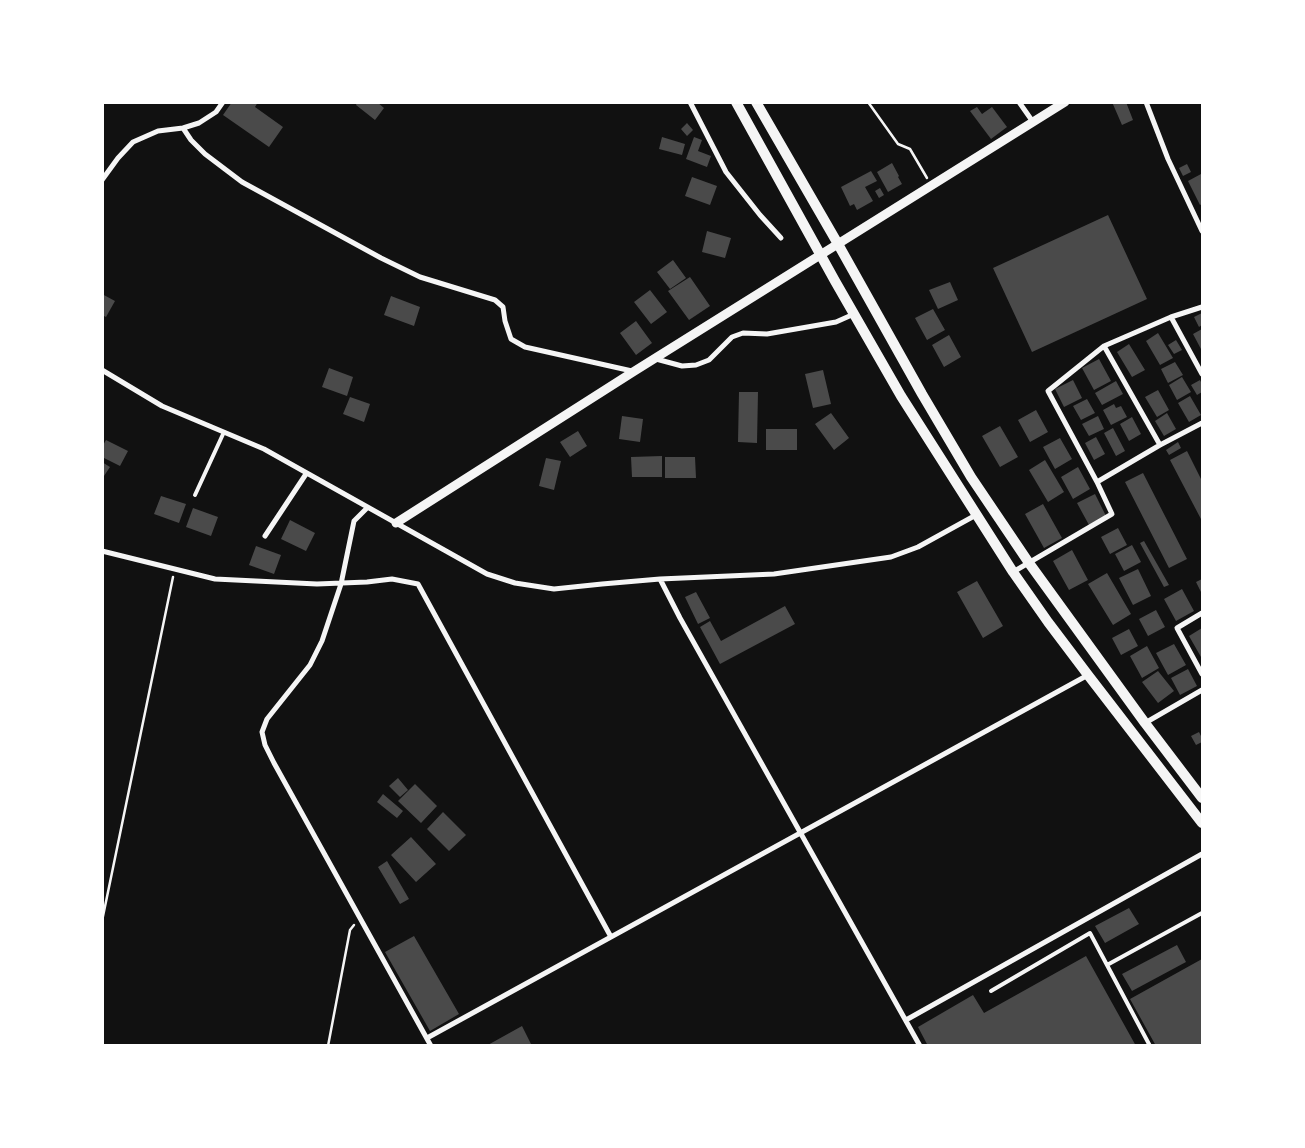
<!DOCTYPE html>
<style>
body{margin:0}
#map{position:relative;width:1305px;height:1148px;overflow:hidden;background:#111;font-family:Figtree,sans-serif}
canvas{display:block}
.frame{position:absolute;inset:0;border:104px solid #fff;pointer-events:none}
</style>
<div id="map">
<canvas width="1305" height="1148"></canvas>
<div class="frame"></div>
</div>
<script>
const c = document.querySelector('canvas').getContext('2d');
c.lineJoin = 'round';
function paint(path, color) {
  c.fillStyle = color;
  c.fill(path, 'evenodd');
}
function strokePath(path, color, width, dash) {
  c.strokeStyle = color;
  c.lineWidth = width;
  c.lineCap = dash ? 'butt' : 'round';
  c.setLineDash(dash || []);
  c.stroke(path);
}
paint(new Path2D(`
 M232 102H258L255 107 283 127 269 147 223 115Z
 M357 102H377L384 108 375 120 356 105Z
 M1112 102H1126L1133 120 1122 125Z
 M977 107 982 114 992 107 1007 127 991 139 970 111Z
 M687 123 693 130 687 136 681 129Z
 M662 137 685 144 682 155 659 149Z
 M694 137 702 140 698 151 711 156 707 167 686 159Z
 M892 163 899 176 898 177 902 184 888 192 877 172Z
 M1187 164 1191 172 1183 176 1179 168Z
 M871 171 877 181 865 187 873 201 857 210 854 204 850 206 841 187Z
 M1201 174 1202 177V204L1200 205 1188 181Z
 M692 177 717 186 710 205 685 196Z
 M880 188 884 195 879 198 875 191Z
 M1108 215 1147 299 1032 352 993 268Z
 M707 231 731 238 725 258 702 252Z
 M673 260 686 278 670 289 657 272Z
 M690 277 710 306 689 320 668 291Z
 M950 282 958 300 938 309 929 290Z
 M650 290 667 312 651 324 634 302Z
 M102 294 115 301 106 317 102 315Z
 M391 296 420 307 414 326 384 315Z
 M933 309 945 330 927 340 915 318Z
 M1202 313V325L1199 327 1194 317Z
 M636 321 652 343 636 355 620 333Z
 M1202 329V351L1193 334Z
 M1158 333 1173 358 1160 365 1146 341Z
 M949 335 961 357 944 367 932 345Z
 M1176 340 1182 350 1174 354 1168 345Z
 M1129 344 1145 370 1132 377 1117 352Z
 M1099 359 1111 381 1094 390 1082 368Z
 M1175 362 1183 375 1168 383 1161 369Z
 M329 368 353 377 347 396 322 387Z
 M823 370 831 404 813 408 805 374Z
 M1182 377 1191 392 1177 400 1169 385Z
 M1073 380 1082 398 1064 407 1055 389Z
 M1200 380 1202 384V392L1197 395 1191 385Z
 M1116 381 1123 394 1102 405 1095 393Z
 M1158 390 1169 410 1157 417 1145 397Z
 M739 392H758L757 443 738 442Z
 M1190 396 1201 415 1189 422 1178 403Z
 M350 397 370 404 364 422 343 414Z
 M1087 399 1095 413 1081 420 1073 406Z
 M1114 404 1116 408 1121 406 1127 417 1111 425 1103 410Z
 M1036 410 1048 432 1030 442 1018 420Z
 M831 413 849 438 834 450 815 424Z
 M1167 413 1176 429 1164 436 1155 421Z
 M622 416 643 419 640 442 619 439Z
 M1098 416 1104 429 1089 436 1082 424Z
 M1132 417 1141 434 1129 441 1120 424Z
 M1000 426 1018 457 1000 467 982 436Z
 M1113 428 1125 451 1116 456 1104 433Z
 M766 429H797V450H766Z
 M578 431 587 446 570 457 560 442Z
 M1096 437 1105 454 1094 460 1085 443Z
 M1060 438 1072 459 1055 469 1043 447Z
 M106 440 128 451 120 466 102 457V447Z
 M1178 442 1181 448 1169 455 1166 450Z
 M1187 451 1202 481V521L1170 460Z
 M662 456V477H632L631 457Z
 M665 457H695L696 478H665Z
 M546 458 561 461 554 490 539 486Z
 M1045 460 1064 492 1048 502 1029 470Z
 M102 462 110 467 102 479Z
 M1078 467 1090 489 1073 499 1061 477Z
 M1143 473 1187 559 1169 568 1125 482Z
 M1095 494 1106 516 1089 525 1077 503Z
 M161 496 186 504 179 523 154 514Z
 M1043 504 1062 538 1044 548 1025 514Z
 M193 508 218 517 211 536 186 527Z
 M290 520 315 533 306 551 281 539Z
 M1118 528 1127 545 1110 554 1101 537Z
 M1144 541 1169 585 1164 587 1140 543Z
 M1132 545 1141 562 1124 571 1115 554Z
 M256 546 281 555 274 574 249 565Z
 M1072 550 1088 580 1069 590 1053 561Z
 M1138 569 1151 596 1133 605 1119 578Z
 M1107 573 1131 614 1113 625 1088 584Z
 M1202 579V594L1196 582Z
 M977 581 1003 626 983 638 957 592Z
 M1182 589 1194 611 1176 621 1164 599Z
 M696 592 710 618 698 624 685 597Z
 M785 606 795 624 720 664 700 627 710 621 721 641Z
 M1156 610 1165 627 1148 636 1139 619Z
 M1202 628V657H1201L1189 636Z
 M1129 629 1138 646 1121 655 1112 638Z
 M1174 644 1186 665 1168 675 1156 653Z
 M1147 646 1159 668 1142 678 1130 656Z
 M1188 669 1197 686 1180 695 1171 678Z
 M1158 671 1174 691 1158 703 1142 682Z
 M1199 732 1202 738V742L1196 745 1191 736Z
 M398 778 408 790 400 797 389 786Z
 M415 784 437 806 421 823 398 801Z
 M383 794 403 811 397 818 377 802Z
 M443 812 466 835 449 851 427 829Z
 M411 837 436 864 416 882 391 855Z
 M387 861 409 899 400 904 378 867Z
 M1129 908 1139 924 1105 943 1095 926Z
 M414 936 459 1014 430 1031 385 952Z
 M1177 945 1186 962 1132 991 1122 974Z
 M1086 956 1136 1046H928L918 1027 973 995 984 1013Z
 M1202 959V1043L1197 1046H1156L1130 999Z
 M522 1026 532 1046H486Z`), '#4a4a4a');
strokePath(new Path2D(`
 M868 102 898 144 910 149 927 178
 M102 921 173 577
 M328 1046 350 930 354 925`), '#f5f5f5', 2.5);
strokePath(new Path2D(`
 M195 495 224 432
 M1107 965 1202 913
 M991 991 1090 933 1150 1046`), '#f5f5f5', 4);
strokePath(new Path2D(`
 M690 102 726 172 760 215 781 238
 M1019 102 1033 122
 M1146 102 1168 159 1202 231
 M183 128 191 140 205 154 242 182 381 258 420 277 495 300 503 307 505 321 511 339 525 347 632 371
 M102 180 118 158 133 142 158 131 183 128 199 123 216 112 223 102
 M1171 317 1202 374
 M656 359 682 366 696 365 709 360 732 337 743 333 767 334 836 322 854 314
 M102 370 162 406 264 449 487 574 515 583 554 589 602 584 660 579 774 574 891 557 918 547 976 515
 M1160 445 1202 423
 M1097 482 1160 445 1104 346
 M367 508 354 521 341 584 322 641 310 665 267 719 262 732 265 745 274 763 431 1046
 M265 536 306 474
 M102 551 215 579 317 584 367 582 392 579 418 584 611 937
 M1013 572 1112 514 1097 482 1048 391 1104 346 1171 317 1202 307
 M660 579 680 618 920 1046
 M1202 613 1177 628 1202 674
 M1145 723 1202 690
 M906 1020 1202 854
 M427 1038 1088 675`), '#f5f5f5', 5);
strokePath(new Path2D(`
 M396 523 633 372 1065 102`), '#f5f5f5', 9);
strokePath(new Path2D(`
 M736 102 835 281 901 396 1013 572 1048 622 1088 675 1202 823
 M756 102 838 244 922 394 971 477 1029 563 1145 723 1202 798`), '#f5f5f5', 10);
</script>
